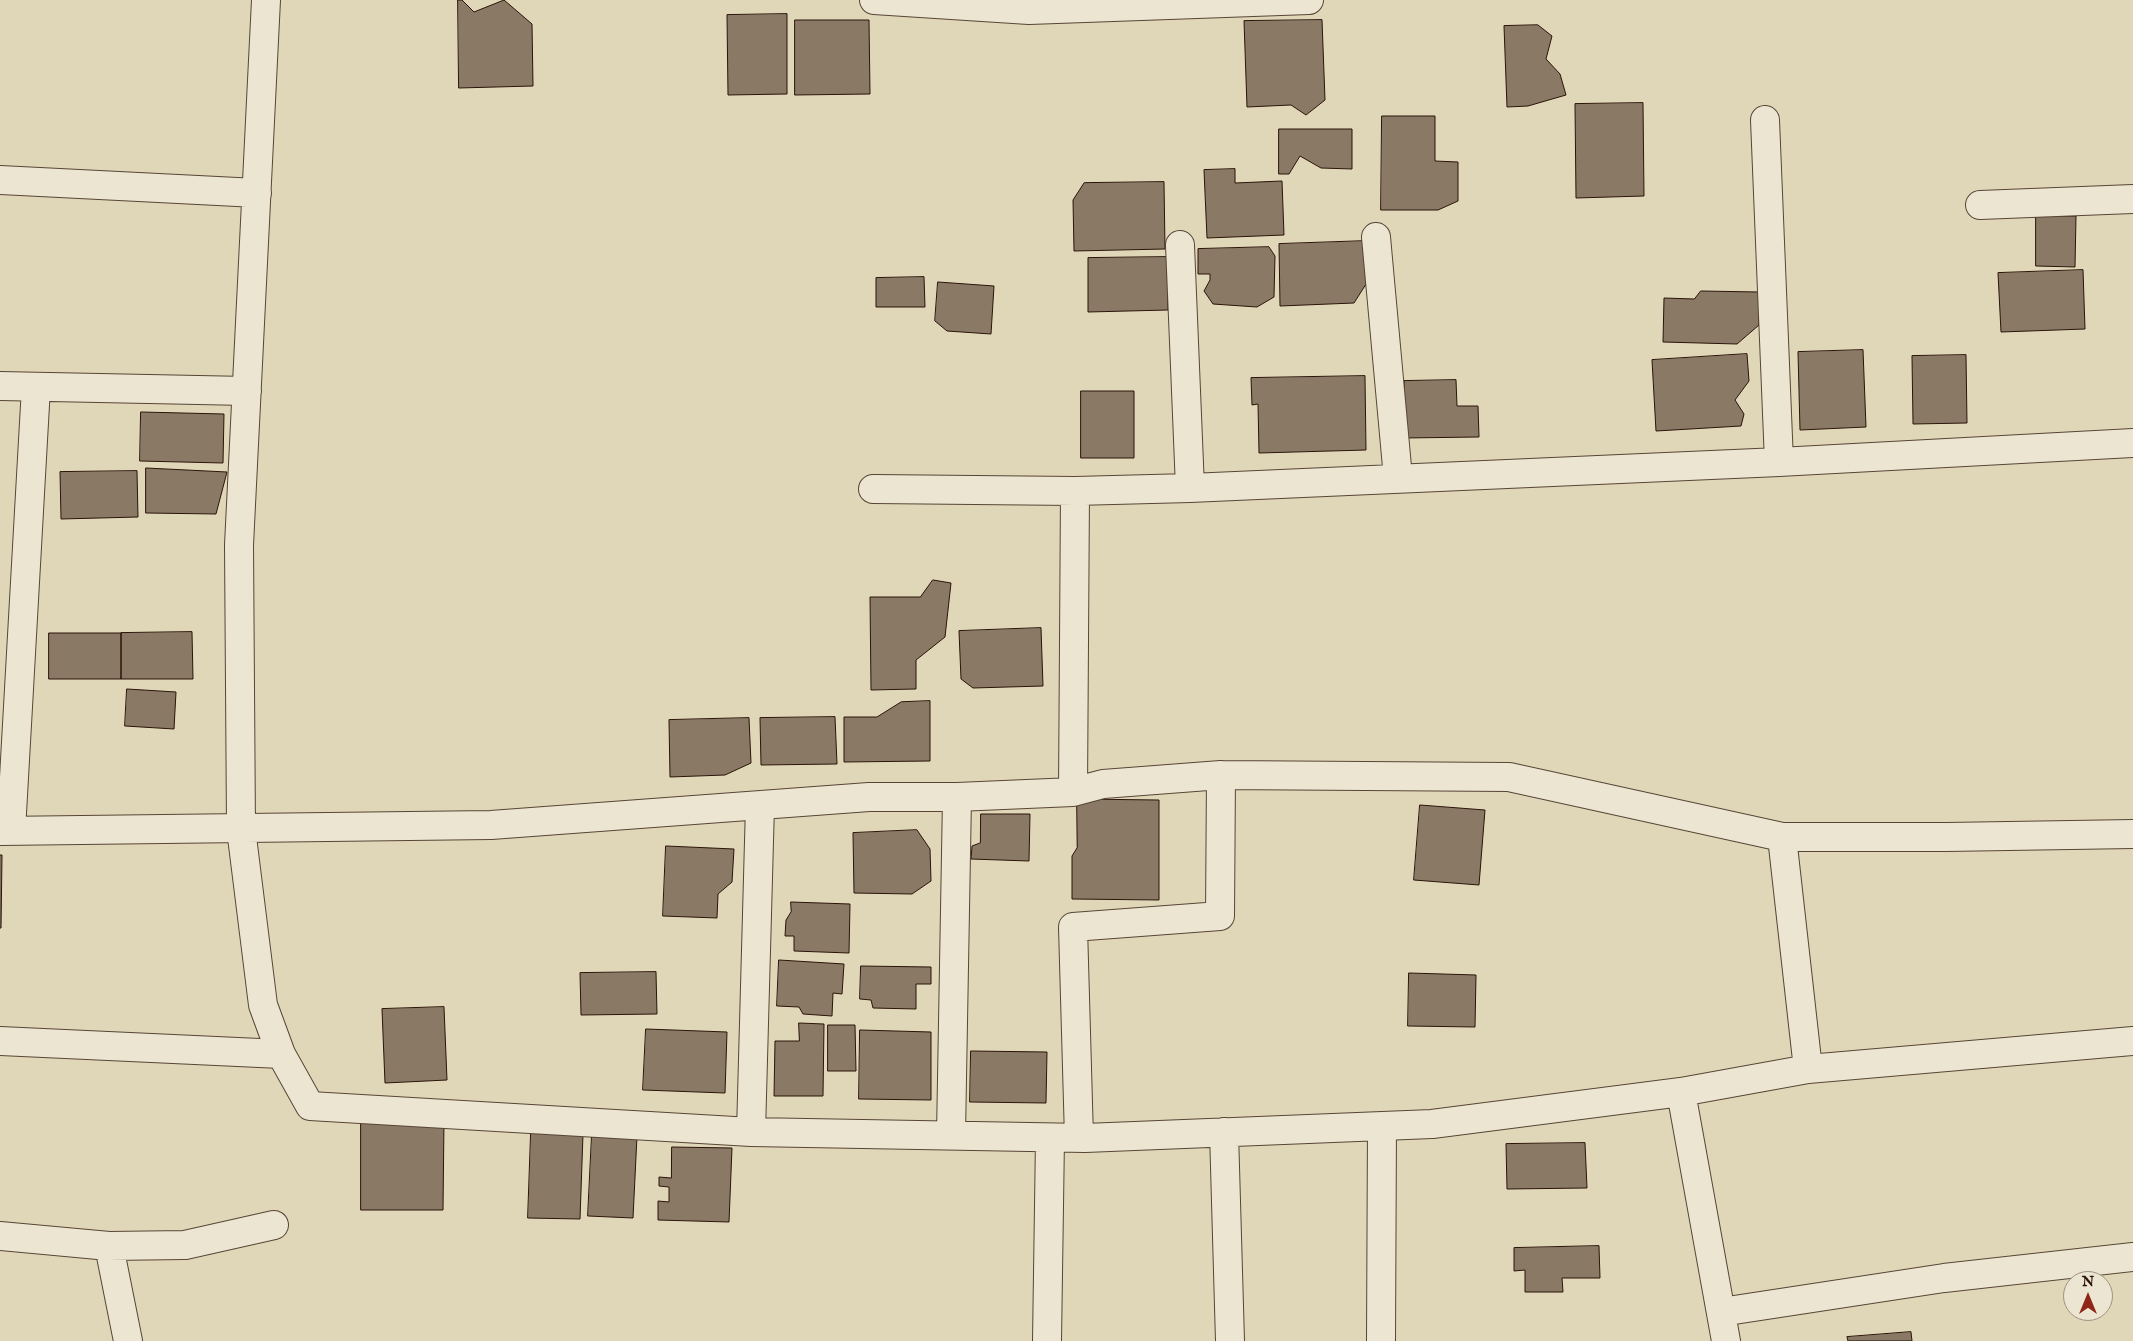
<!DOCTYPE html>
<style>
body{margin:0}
#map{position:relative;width:2133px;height:1341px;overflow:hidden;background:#e0d7b9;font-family:"IM FELL English",serif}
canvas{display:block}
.north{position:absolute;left:2063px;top:1271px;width:50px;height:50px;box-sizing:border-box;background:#ebe5d2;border:1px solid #9e9182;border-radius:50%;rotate:0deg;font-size:14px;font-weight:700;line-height:20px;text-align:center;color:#2a1409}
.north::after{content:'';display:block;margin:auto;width:18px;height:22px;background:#8f2418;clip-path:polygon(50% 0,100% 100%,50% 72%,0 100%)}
</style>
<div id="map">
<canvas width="2133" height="1341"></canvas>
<div class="north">N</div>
</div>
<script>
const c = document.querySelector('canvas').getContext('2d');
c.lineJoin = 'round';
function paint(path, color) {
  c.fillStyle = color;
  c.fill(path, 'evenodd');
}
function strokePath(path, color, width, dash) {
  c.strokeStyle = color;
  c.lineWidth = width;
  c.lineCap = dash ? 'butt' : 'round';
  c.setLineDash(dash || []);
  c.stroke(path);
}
const building = new Path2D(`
 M458 0H462L474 12 504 0 532 24 533 86 459 88Z
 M787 14V94L728 95 727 15Z
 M795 20H869L870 94 795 95Z
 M1322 20 1325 100 1306 115 1291 105 1247 107 1244 21Z
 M1538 25 1552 36 1546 59 1560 74 1566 95 1528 106 1507 107 1504 26Z
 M1643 103 1644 196 1576 198 1575 104Z
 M1382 116H1435V161L1458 162V201L1438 210H1381Z
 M1279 129H1352V169L1321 168 1300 156 1289 174H1279Z
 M1235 169V183L1282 181 1284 235 1207 238 1204 170Z
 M1164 182 1165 249 1074 251 1073 200 1084 183Z
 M2036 216H2076L2075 267 2036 266Z
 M1366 241 1368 281 1354 303 1280 306 1279 244Z
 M1269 247 1275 256 1274 297 1257 307 1213 304 1204 291 1210 280V274H1198V249Z
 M1167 257 1168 310 1088 312V258Z
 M2083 270 2085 329 2001 332 1998 273Z
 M924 277 925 307H876V278Z
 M938 282 994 286 991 334 947 331 935 321Z
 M1701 291 1759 292V325L1737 344 1663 342 1664 298 1694 299Z
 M1863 350 1866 427 1800 430 1798 352Z
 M1747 354 1749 381 1735 400 1744 414 1741 426 1656 431 1652 360Z
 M1966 355 1967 423 1913 424 1912 356Z
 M1365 376 1366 450 1259 453 1258 404 1252 405 1251 378Z
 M1456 380 1457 406H1478L1479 437 1404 438V381Z
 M1081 391H1134V458H1081Z
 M141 412 224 414 223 463 140 461Z
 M146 468 227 472 216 514 146 513Z
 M137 471 138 517 61 519 60 472Z
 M933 580 951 583 945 637 916 660V689L871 690 870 597H920Z
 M1041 628 1043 686 973 688 961 679 959 631Z
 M192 632 193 679H121V633Z
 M49 633H121V679H49Z
 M127 689 176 692 174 729 125 726Z
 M930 701V761L844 762V717H877L901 702Z
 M835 717 837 764 761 765 760 718Z
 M749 718 751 763 725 775 670 777 669 720Z
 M1077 799 1159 800V900L1072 899V856L1077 848Z
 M1420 805 1485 810 1479 885 1414 880Z
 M981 814H1030L1029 861 971 859 972 846 980 843Z
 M917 830 930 849 931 881 912 894 854 893 853 833Z
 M666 846 734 849 732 882 718 894 717 918 663 916Z
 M0 855H2L1 928H0Z
 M791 902 850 904 849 953 794 951V936H785L786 920 791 912Z
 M779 960 844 964 842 994 833 993 832 1016 803 1014 799 1007 777 1006Z
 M861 966 931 967V984H916V1009L873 1008 871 1000 860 999Z
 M656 972 657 1014 581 1015 580 973Z
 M1409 973 1476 975 1475 1027 1408 1026Z
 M444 1007 447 1080 385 1083 382 1009Z
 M799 1023 824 1024 823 1096H774L775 1041H799Z
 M828 1025H855L856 1071H828Z
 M646 1029 727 1032 725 1093 643 1090Z
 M860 1030 931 1032V1100L859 1099Z
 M971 1051 1047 1052 1046 1103 970 1102Z
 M361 1118 444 1119 443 1210H361Z
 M531 1133 583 1134 580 1219 528 1218Z
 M592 1134 637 1136 633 1218 588 1216Z
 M1585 1143 1587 1188 1507 1189 1506 1144Z
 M672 1147 732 1148 729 1222 658 1220V1201L669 1202V1187L659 1186V1177L671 1178Z
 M1599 1246 1600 1278H1562L1563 1292H1525V1270L1514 1271V1248Z
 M1911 1332 1912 1341H1848L1847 1337Z`);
paint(building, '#897965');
strokePath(building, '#2a1409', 1);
const minor = new Path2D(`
 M266 0 239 545 241 829 263 1005 281 1054 310 1106 751 1132 1085 1138 1432 1124 1681 1092 1808 1069 1782 837H1946L2133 834
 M874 0 1029 10 1309 0
 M1765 120 1779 462
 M0 180 257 193
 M1980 205 2133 199
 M1376 237 1398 478
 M1180 245 1190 488
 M0 386 247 391
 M873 489 1075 491 1190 488 1779 462 2133 443
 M1073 792 1075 491
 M0 831 491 825 869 797H957L1073 792 1103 784 1221 775 1509 777 1782 837
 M11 831 36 387
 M0 1041 281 1054
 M1808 1069 2133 1041
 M1681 1092 1726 1341
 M751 1132 760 805
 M1224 1132 1230 1341
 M951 1135 957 797
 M1079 1138 1073 927 1220 916 1221 775
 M0 1236 109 1246 185 1245 274 1225
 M109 1246 128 1341
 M1721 1312 1944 1278 2133 1257
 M1047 1341 1050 1138
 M1381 1341 1382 1126`);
strokePath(minor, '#584535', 30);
strokePath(minor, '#ebe5d2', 28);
</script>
